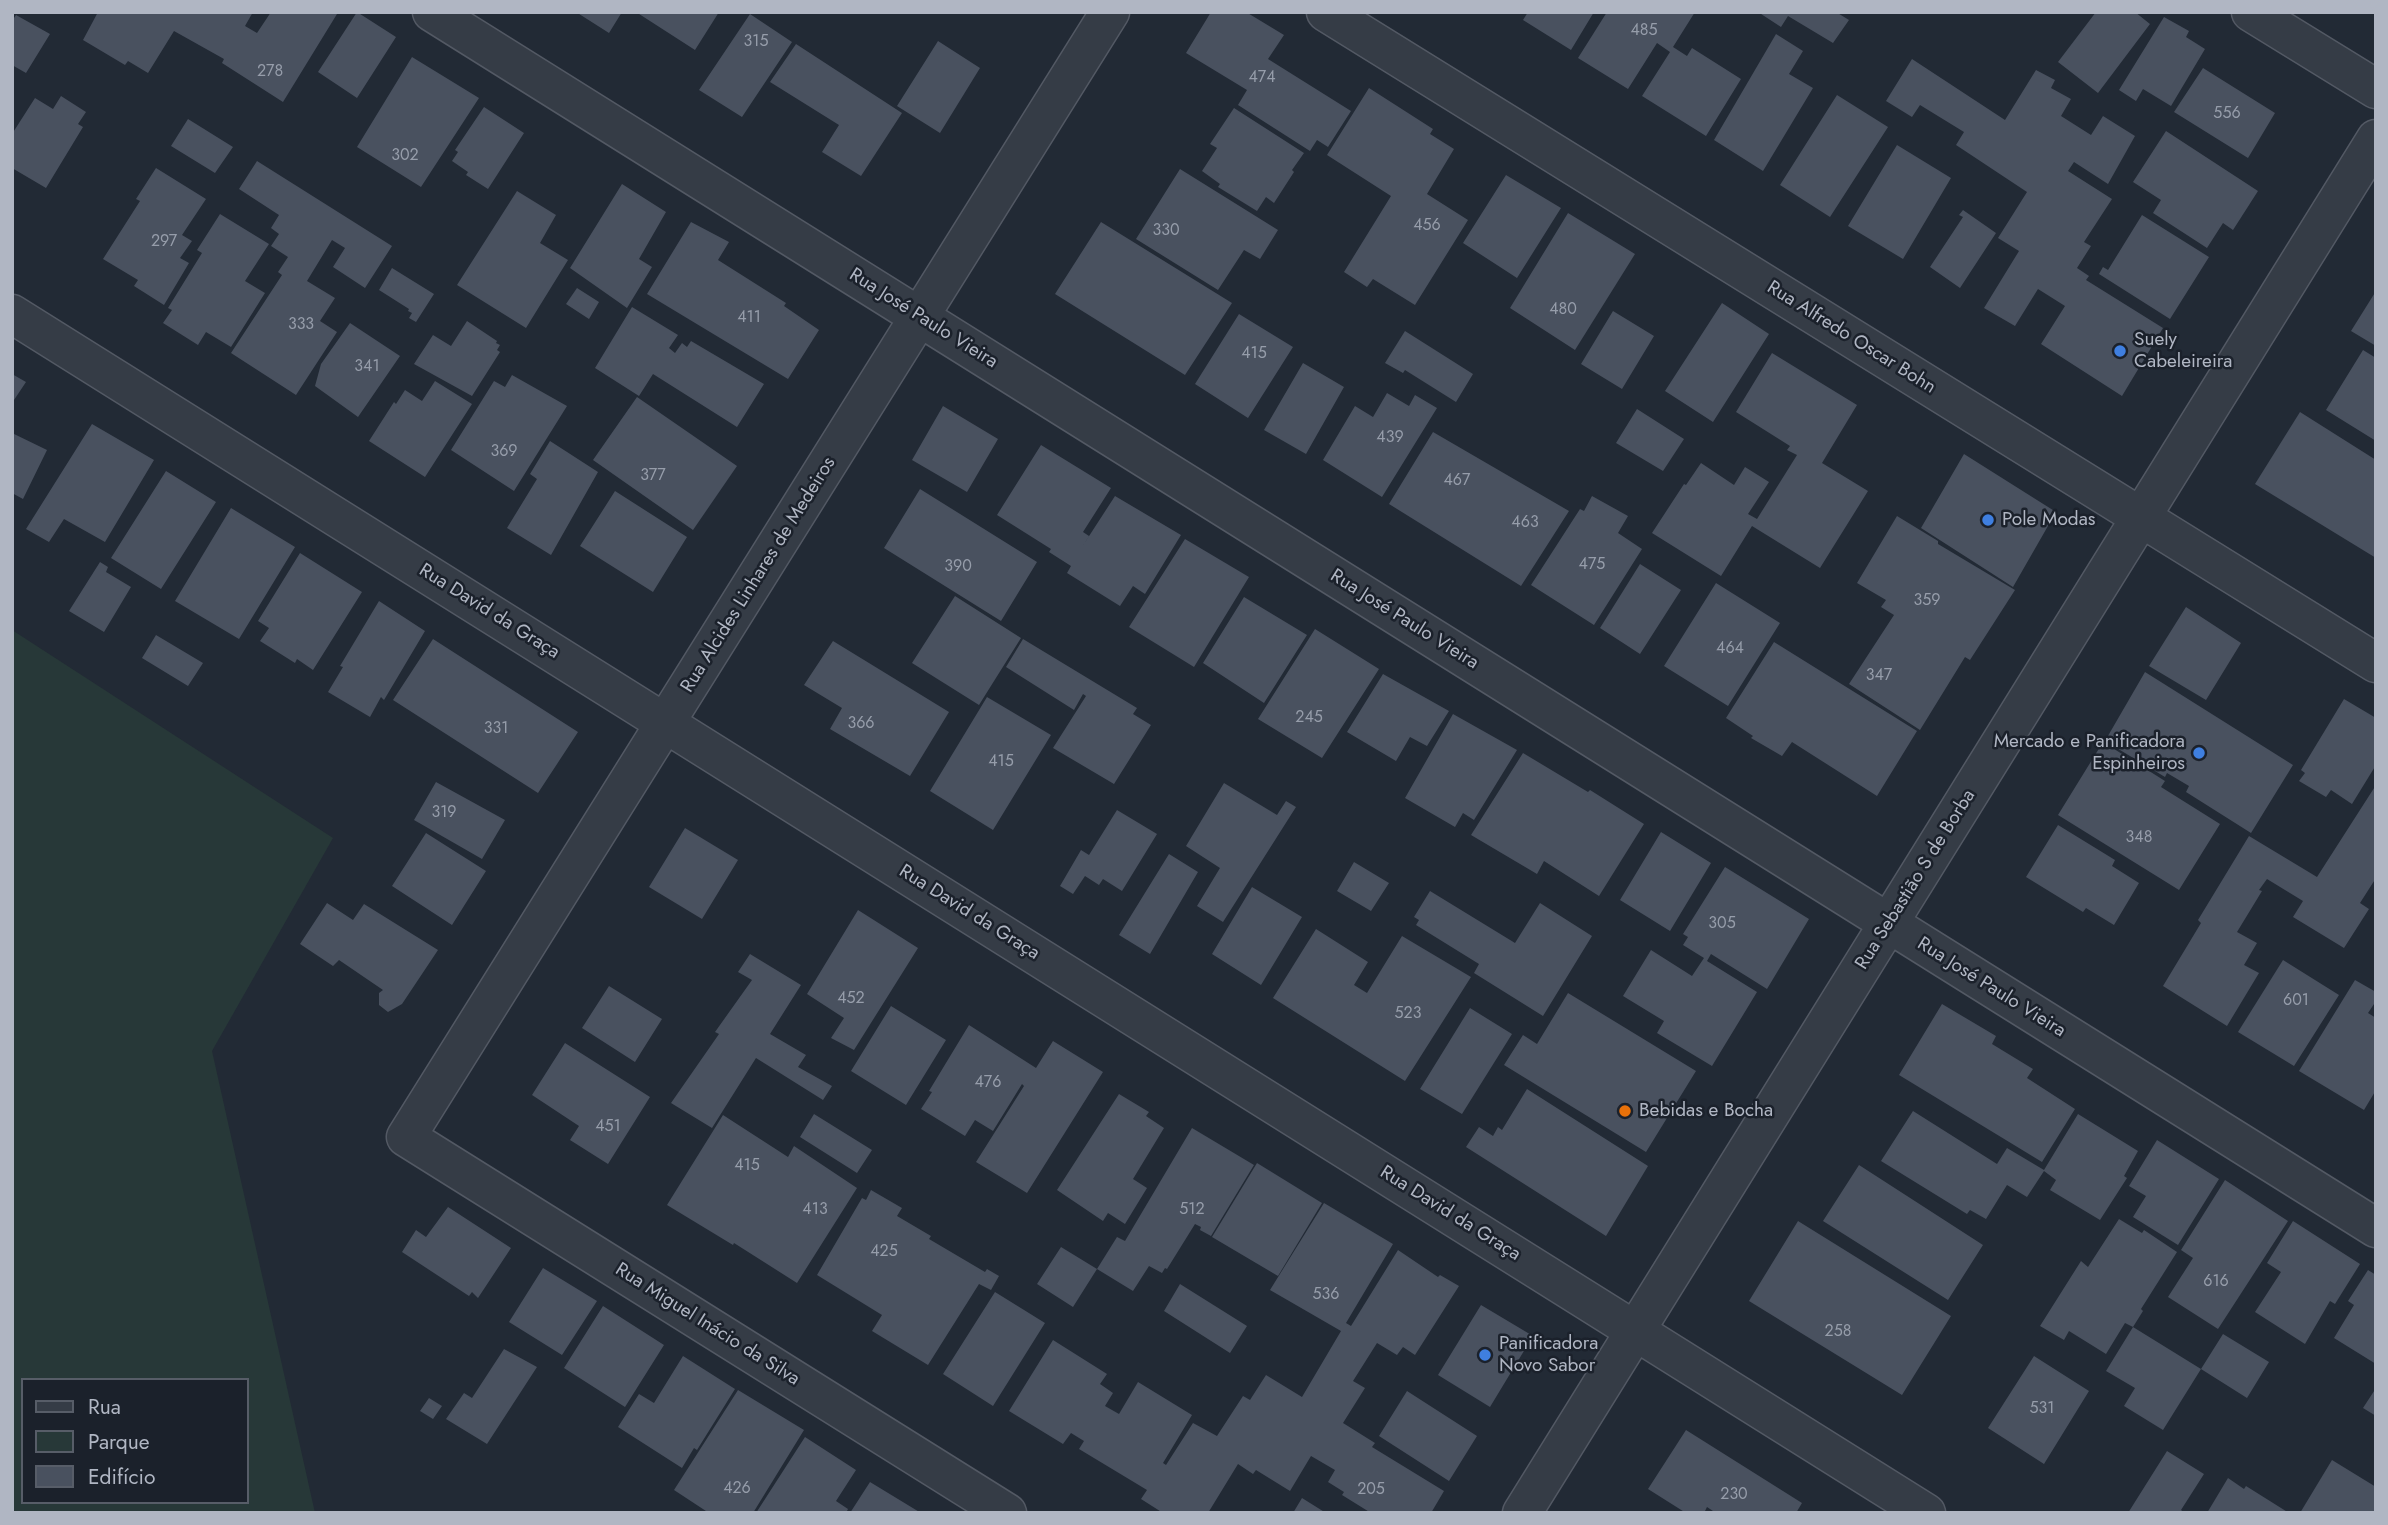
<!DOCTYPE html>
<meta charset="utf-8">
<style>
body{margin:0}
#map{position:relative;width:2388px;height:1525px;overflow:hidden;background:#222a35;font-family:Jost,sans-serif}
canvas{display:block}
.frame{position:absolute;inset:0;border:14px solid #b0b6c3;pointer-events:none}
.legend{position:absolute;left:21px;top:1378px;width:228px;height:126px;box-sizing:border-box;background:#1b212b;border:2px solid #575d68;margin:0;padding:9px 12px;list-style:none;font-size:21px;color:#b0b6c3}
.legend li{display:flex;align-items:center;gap:14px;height:35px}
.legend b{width:35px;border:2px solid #575d68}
</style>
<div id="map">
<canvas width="2388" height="1525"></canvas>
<div class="frame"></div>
<ul class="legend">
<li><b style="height:9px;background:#353c46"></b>Rua</li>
<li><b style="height:19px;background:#273838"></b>Parque</li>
<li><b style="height:19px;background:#49515f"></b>Edifício</li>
</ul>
</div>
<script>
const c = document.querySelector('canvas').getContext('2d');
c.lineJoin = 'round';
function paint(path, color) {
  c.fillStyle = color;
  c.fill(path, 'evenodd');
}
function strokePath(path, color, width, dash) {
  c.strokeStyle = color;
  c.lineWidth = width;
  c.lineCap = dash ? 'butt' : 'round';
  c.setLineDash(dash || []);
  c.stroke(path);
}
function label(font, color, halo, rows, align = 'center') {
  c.font = font + ' Jost,sans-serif';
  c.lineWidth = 5;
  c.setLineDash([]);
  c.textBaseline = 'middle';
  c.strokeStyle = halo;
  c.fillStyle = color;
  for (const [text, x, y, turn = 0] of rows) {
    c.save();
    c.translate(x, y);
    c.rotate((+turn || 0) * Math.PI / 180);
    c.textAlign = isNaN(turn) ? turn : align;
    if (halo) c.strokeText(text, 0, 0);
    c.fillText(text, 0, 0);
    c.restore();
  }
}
paint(new Path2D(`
 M12 630 333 838 212 1051 315 1513H12ZM23 1380H247V1502H23Z`), '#273838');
paint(new Path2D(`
 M98 12H253L245 26 257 33 271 12 337 14 283 102 222 63 224 59 174 31 148 73 128 61 125 65 83 40Z
 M357 12 396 37 357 98 318 72Z
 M576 12H622L609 33Z
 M636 12H719L695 50Z
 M1211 12H1246L1284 35 1268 59 1351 111 1328 147 1317 140 1310 151 1238 105 1247 90 1186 53Z
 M1528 12H1594L1571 50 1523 20Z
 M1607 12H1695L1673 47 1687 56 1692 48 1741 79 1706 136 1642 96 1670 52 1657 43 1628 89 1578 58Z
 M1758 12H1836L1849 20 1833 43 1788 16 1781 27Z
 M2096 12H2135L2150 24 2098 93 2058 62Z
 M750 14 792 42 742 117 699 90Z
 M16 15 50 34 26 73 12 65V21Z
 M2164 17 2189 31 2186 37 2205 49 2171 106 2143 89 2136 101 2119 90Z
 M1776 34 1803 51 1789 74 1813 88 1763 171 1714 140Z
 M938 41 980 68 940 133 897 106Z
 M796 44 902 113 861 176 822 152 839 125 770 82Z
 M412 57 479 98 421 187 357 147Z
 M1912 59 2005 120 2036 70 2055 80 2051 88 2071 99 2061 116 2091 135 2103 116 2135 136 2108 184 2074 162 2068 171 2112 199 2084 242 2091 246 2077 268 2089 276 2086 280 2163 328 2122 396 2041 344 2065 306 2038 289 2015 326 1984 308 2019 251 1998 238 2027 192 1956 145 1964 132 1920 105 1912 117 1886 101Z
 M2203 68 2275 113 2248 158 2174 112Z
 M1369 88 1433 129 1430 134 1454 149 1427 194 1468 220 1415 305 1373 279 1367 287 1344 272 1391 196 1327 155Z
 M1837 95 1888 127 1830 217 1780 185Z
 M61 96 86 112 78 124 83 127 46 188 12 168V134L35 98 53 109Z
 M484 107 524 133 488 189 466 175 468 172 452 161 458 152 455 150Z
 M1234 108 1304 153 1292 170 1294 172 1274 203 1266 197 1257 211 1218 187 1220 184 1202 171 1217 148 1210 144Z
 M188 119 233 147 215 173 171 146Z
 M2166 131 2258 191 2233 230 2223 223 2207 248 2153 213 2161 200 2133 182Z
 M1897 145 1951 178 1903 259 1848 226Z
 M257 161 392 246 365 288 333 267 345 248 332 240 307 281 335 298 320 321 337 332 296 395 231 353 282 275 278 272 288 257 271 246 279 234 271 228 279 215 239 189Z
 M156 168 206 199 182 235 192 241 180 258 189 263 164 305 134 286 138 280 103 259 140 201 136 199Z
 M1180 169 1278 230 1260 259 1244 250 1218 290 1136 239Z
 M1506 175 1561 208 1517 278 1463 243Z
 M622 184 666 212 639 259 652 267 627 308 570 268Z
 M517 191 556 215 540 243 568 260 526 328 457 285Z
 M1963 210 1996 233 1960 288 1930 267 1963 217 1959 215Z
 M1568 213 1635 254 1575 350 1510 308Z
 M220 214 269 244 245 281 265 293 231 347 206 332 198 345 163 323 172 310 168 308 202 253 197 250Z
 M2142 215 2209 257 2170 319 2099 274 2103 267 2108 270Z
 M691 222 729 242 718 260 786 303 784 306 819 330 788 379 647 294Z
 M1101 222 1232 303 1185 375 1055 294Z
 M392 268 434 294 416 322 409 318 412 313 408 311 409 309 379 290Z
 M577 288 599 302 589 319 566 304Z
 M2376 291V346L2351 331Z
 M1722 303 1769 334 1713 422 1665 391Z
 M632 307 678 335 669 348 675 353 682 343 687 347 691 341 764 384 737 427 653 374 639 396 595 368Z
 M1613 311 1654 336 1622 389 1581 364Z
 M1239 314 1293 347 1248 418 1195 384Z
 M467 321 497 341 496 343 500 345 497 350 500 352 472 396 414 364 433 335 451 346Z
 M350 323 400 356 358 417 315 386 321 364Z
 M1405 331 1473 374 1456 402 1405 370 1403 373 1385 363Z
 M2363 350 2376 358V441L2326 410Z
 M1772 353 1857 405 1822 463 1868 491 1820 568 1752 526 1721 576 1652 533 1684 484 1686 485 1701 463 1734 485 1745 467 1769 482 1748 514 1757 519 1797 455 1787 450 1790 446 1736 412Z
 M1303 363 1344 387 1306 454 1264 430Z
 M12 374 26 382 12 403Z
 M512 375 567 406 514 491 451 450 494 381 505 387Z
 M435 381 472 404 425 477 369 441 394 402 396 404 405 390 422 401Z
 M1387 393 1409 406 1415 395 1437 408 1382 497 1323 460 1355 406 1373 417Z
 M637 397 737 466 693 530 593 460Z
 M943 406 998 439 967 492 912 460Z
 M1637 409 1684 439 1663 471 1616 443Z
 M2300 412 2376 460V558L2255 484Z
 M92 424 154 460 105 542 64 519 49 542 26 529Z
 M1433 432 1569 511 1521 586 1389 504Z
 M12 433 47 450 23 499 12 493Z
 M550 441 598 472 551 555 507 528 537 479 530 474Z
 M1041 445 1111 488 1083 532 1089 536 1080 550 1115 496 1181 535 1145 594 1133 586 1120 606 1067 573 1071 566 1049 552 1051 549 997 515Z
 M1964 454 2056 512 2013 587 1921 528Z
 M166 471 216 502 161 589 111 558Z
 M920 489 1037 562 1001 621 884 548Z
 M615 491 687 537 653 592 580 546Z
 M1592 496 1628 516 1618 533 1642 549 1594 625 1531 585 1580 509 1584 511Z
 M231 508 295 547 239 639 175 601Z
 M1897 516 1938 541V544L2015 590 1970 660 1965 657 1920 730 1849 684 1894 615 1881 607 1886 600 1857 583Z
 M1185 539 1249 577 1194 667 1129 627Z
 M300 553 362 592 313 670 297 659 295 663 260 641 269 628 258 621Z
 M100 562 108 567 106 572 131 587 104 632 69 611Z
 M1640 564 1681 590 1640 654 1600 628Z
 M1716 583 1780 623 1728 706 1664 666Z
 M955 596 1021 638 979 705 912 663Z
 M1244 597 1307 635 1264 703 1203 663Z
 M379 601 425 631 384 700 381 697 370 717 328 692 343 667 340 666Z
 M2186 607 2241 643 2206 700 2149 666Z
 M1315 629 1379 669 1322 758 1258 719Z
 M156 635 203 663 188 686 142 658Z
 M433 639 578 732 538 793 393 700Z
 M1023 639 1137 708 1133 714 1151 725 1114 784 1053 748 1086 696 1083 694 1074 710 1006 667Z
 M833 641 949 712 910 776 830 729 842 708 804 685Z
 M1774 642 1917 731 1877 796 1792 742 1782 756 1751 738 1753 736 1726 718Z
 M2145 672 2293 765 2251 833 2186 792 2189 786 2167 773 2165 777 2105 741Z
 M1383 674 1449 711 1427 746 1410 737 1396 761 1347 732Z
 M987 697 1051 735 993 830 930 791Z
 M2344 699 2376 718V765L2352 804 2331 790 2326 797 2299 781 2305 773 2301 770Z
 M1453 714 1517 750 1474 820 1463 813 1455 827 1405 798Z
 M2103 742 2165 781 2161 787 2220 824 2179 890 2058 815Z
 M1523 753 1588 792 1590 790 1644 824 1599 896 1544 861 1537 874 1471 835Z
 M436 782 505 820 482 859 414 820Z
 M1224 783 1277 815 1286 801 1296 807 1223 922 1197 906 1220 868 1186 846Z
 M2376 785V878L2360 903 2369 909 2344 948 2293 917 2303 901 2267 879 2259 890 2262 891 2237 932 2257 943 2244 965 2259 973 2227 1026 2163 986 2201 923 2198 920 2249 836 2317 877Z
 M1117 810 1157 834 1122 891 1103 879 1099 885 1085 876 1073 894 1060 886 1081 850 1089 855Z
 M2058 825 2115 860 2112 866 2139 883 2114 925 2086 908 2083 912 2026 877Z
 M685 828 738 860 702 919 649 887Z
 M1661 832 1711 863 1670 931 1620 900Z
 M426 833 486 871 452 925 392 886Z
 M1169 854 1198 872 1150 954 1119 935Z
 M1354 862 1389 883 1371 911 1337 891Z
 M1725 867 1809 919 1767 989 1711 954 1707 961 1757 992 1712 1066 1657 1033 1664 1021 1623 996 1651 950 1692 976 1704 958 1683 945 1688 937 1683 934Z
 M1252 887 1302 917 1261 985 1212 954Z
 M1430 891 1515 943 1540 903 1592 936 1543 1016 1474 973 1479 964 1416 925 1419 920 1414 917Z
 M327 903 353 920 364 904 438 950 402 1004 388 1012 379 1005V993L383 990 339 960 333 966 300 944Z
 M858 910 918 948 854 1050 831 1038 844 1018 807 994Z
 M1316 929 1368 962 1354 985 1367 993 1402 936 1471 977 1405 1081 1273 998Z
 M750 954 801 985 770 1034 806 1055 798 1067 832 1086 823 1100 756 1058 712 1128 671 1103 719 1034 715 1032 752 980 738 972Z
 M2283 960 2339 995 2294 1066 2238 1032Z
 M2355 980 2376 992V1001L2368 1013 2376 1018V1090L2364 1110 2299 1071Z
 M609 986 662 1019 635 1062 582 1028Z
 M1568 993 1696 1071 1646 1152 1504 1065 1523 1035 1537 1044Z
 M1942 1004 1996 1036 1992 1044 2033 1069 2027 1078 2075 1109 2042 1162 1899 1075Z
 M891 1006 946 1040 906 1105 851 1071Z
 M1470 1008 1512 1034 1462 1114 1420 1089Z
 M969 1025 1036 1068 1053 1041 1103 1072 1027 1193 976 1162 1024 1086 1022 1084 993 1131 975 1120 965 1136 921 1109 932 1092 929 1091Z
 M565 1043 650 1097 608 1164 570 1140 579 1126 532 1095Z
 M1527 1089 1648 1166 1606 1236 1466 1147 1479 1127 1493 1136 1498 1127 1502 1130Z
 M1119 1094 1149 1112 1146 1116 1164 1128 1133 1179 1147 1188 1125 1224 1108 1213 1103 1221 1057 1190Z
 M1913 1111 1997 1164 2007 1148 2044 1170 2078 1114 2138 1151 2124 1176 2127 1178 2100 1220 2050 1190 2056 1180 2044 1171 2027 1197 2007 1185 1986 1219 1970 1210 1967 1214 1881 1161Z
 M814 1114 872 1150 857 1173 800 1137Z
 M723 1115 788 1157 794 1146 857 1188 797 1283 734 1243 733 1245 667 1205Z
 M1192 1128 1254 1165 1211 1236 1200 1230 1201 1227 1195 1224 1167 1269 1165 1268 1162 1273 1149 1266 1133 1291 1097 1269 1073 1307 1037 1284 1061 1247 1097 1269 1117 1237 1125 1241Z
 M2157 1140 2219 1179 2178 1245 2133 1217 2146 1196 2129 1186Z
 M1257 1163 1322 1203 1278 1276 1212 1237Z
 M1859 1165 1983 1245 1948 1300 1823 1221Z
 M2225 1180 2288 1221 2218 1329 2168 1297 2193 1258 2181 1250Z
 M871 1190 902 1208 897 1216 931 1236 929 1239 985 1272 987 1269 999 1276 991 1290 979 1284 928 1365 872 1331 882 1315 817 1275 862 1198 866 1200Z
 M1324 1203 1393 1244 1346 1323 1351 1326 1398 1250 1438 1277 1440 1275 1459 1286 1415 1355 1403 1347 1397 1355 1377 1343 1353 1381 1365 1388 1343 1423 1375 1443 1372 1447 1444 1491 1431 1513H1371L1342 1495 1344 1492 1328 1482 1335 1470 1311 1456 1290 1491 1256 1470 1253 1474 1238 1464 1208 1513H1163L1141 1499 1147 1490 1079 1449 1084 1441 1071 1433 1063 1444 1009 1411 1053 1340 1107 1374 1100 1384 1113 1393 1105 1406 1119 1414 1138 1382 1192 1415 1163 1463 1166 1465 1193 1423 1217 1436 1243 1396 1250 1400 1266 1375 1302 1397 1341 1331 1270 1290Z
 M448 1207 511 1248 478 1298 472 1292 469 1296 402 1252 416 1230 426 1237Z
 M2119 1219 2142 1233 2144 1230 2177 1252 2141 1309 2143 1311 2133 1327 2201 1369 2163 1430 2124 1406 2135 1388 2106 1371 2133 1327 2125 1323 2106 1354 2069 1331 2064 1340 2040 1326 2081 1261 2088 1267Z
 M1798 1221 1951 1316 1902 1395 1749 1301Z
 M2293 1221 2360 1264 2335 1304 2330 1301 2305 1344 2255 1312 2281 1272 2267 1263Z
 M543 1268 597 1301 562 1355 509 1322Z
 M2368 1270 2376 1275V1364L2334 1338 2354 1305 2348 1301Z
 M1180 1284 1247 1326 1230 1353 1164 1311Z
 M995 1292 1045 1323 993 1406 943 1374Z
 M1481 1305 1533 1336 1490 1407 1438 1375Z
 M603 1306 664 1345 625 1407 564 1368Z
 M2223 1334 2269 1362 2247 1398 2201 1369Z
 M504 1349 537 1367 487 1444 446 1419 464 1393 472 1398Z
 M683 1356 735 1389 697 1450 694 1448 682 1468 618 1427 639 1394 654 1403Z
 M2034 1356 2089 1391 2044 1464 1988 1428Z
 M2376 1388V1416L2363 1408Z
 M738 1390 804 1430 753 1513H709L674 1490Z
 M1407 1391 1477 1436 1449 1481 1379 1436Z
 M429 1398 442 1406 433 1419 420 1411Z
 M1686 1430 1802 1503 1796 1513H1716L1707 1507 1704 1513H1686L1648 1489Z
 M805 1437 856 1470 836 1501 848 1509 846 1513H756Z
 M2167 1451 2204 1474 2181 1510 2185 1513H2128Z
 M2332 1460 2376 1487V1513H2300Z
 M2228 1478 2244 1489 2246 1486 2289 1513H2207Z
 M870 1482 921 1513H850Z
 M1302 1498 1326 1513H1293Z`), '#49515f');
const minor = new Path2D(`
 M432 12 2376 1228
 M1326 12 2376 663
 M2251 12 2376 89
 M12 314 1926 1513
 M1007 1513 406 1137 1110 12
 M1522 1513 2376 139`);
strokePath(minor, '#535964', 41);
strokePath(minor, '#353c46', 38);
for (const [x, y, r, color] of [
 [2120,351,7,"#3f7fe0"],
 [1988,520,7,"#3f7fe0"],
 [2199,753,7,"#3f7fe0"],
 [1625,1111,7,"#e8710a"],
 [1485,1355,7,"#3f7fe0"]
]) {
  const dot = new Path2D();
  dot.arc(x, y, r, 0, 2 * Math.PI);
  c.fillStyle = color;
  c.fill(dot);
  strokePath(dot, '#1b212b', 2.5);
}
label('16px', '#969daa', null, [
 ["485",1644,31],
 ["315",756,42],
 ["278",270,72],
 ["474",1262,78],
 ["556",2227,114],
 ["302",405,156],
 ["456",1427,226],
 ["330",1166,231],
 ["297",164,242],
 ["480",1563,310],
 ["411",749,318],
 ["333",301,325],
 ["415",1254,354],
 ["341",367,367],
 ["439",1390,438],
 ["369",504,452],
 ["377",653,476],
 ["467",1457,481],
 ["463",1525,523],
 ["475",1592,565],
 ["390",958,567],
 ["359",1927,601],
 ["464",1730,649],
 ["347",1879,676],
 ["245",1309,718],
 ["366",861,724],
 ["331",496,729],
 ["415",1001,762],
 ["319",444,813],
 ["348",2139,838],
 ["305",1722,924],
 ["452",851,999],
 ["601",2296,1001],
 ["523",1408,1014],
 ["476",988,1083],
 ["451",608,1127],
 ["415",747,1166],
 ["413",815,1210],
 ["512",1192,1210],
 ["425",884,1252],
 ["616",2216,1282],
 ["536",1326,1295],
 ["258",1838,1332],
 ["531",2042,1409],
 ["426",737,1489],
 ["205",1371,1490],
 ["230",1734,1495]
]);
label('19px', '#b0b6c3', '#1b212b', [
 ["Rua José Paulo Vieira",923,319,32],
 ["Rua Alfredo Oscar Bohn",1851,338,32],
 ["Rua Alcides Linhares de Medeiros",759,575,-58],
 ["Rua David da Graça",489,612,32],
 ["Rua José Paulo Vieira",1404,620,32],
 ["Rua Sebastião S de Borba",1916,880,-58],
 ["Rua David da Graça",969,913,32],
 ["Rua José Paulo Vieira",1991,988,32],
 ["Rua David da Graça",1450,1214,32],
 ["Rua Miguel Inácio da Silva",707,1325,32]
]);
label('19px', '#b0b6c3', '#1b212b', [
 ["Suely",2134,340],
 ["Cabeleireira",2134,362],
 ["Pole Modas",2002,520],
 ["Mercado e Panificadora",2185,742,"right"],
 ["Espinheiros",2185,764,"right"],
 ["Bebidas e Bocha",1639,1111],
 ["Panificadora",1499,1344],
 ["Novo Sabor",1499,1366]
], 'left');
</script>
